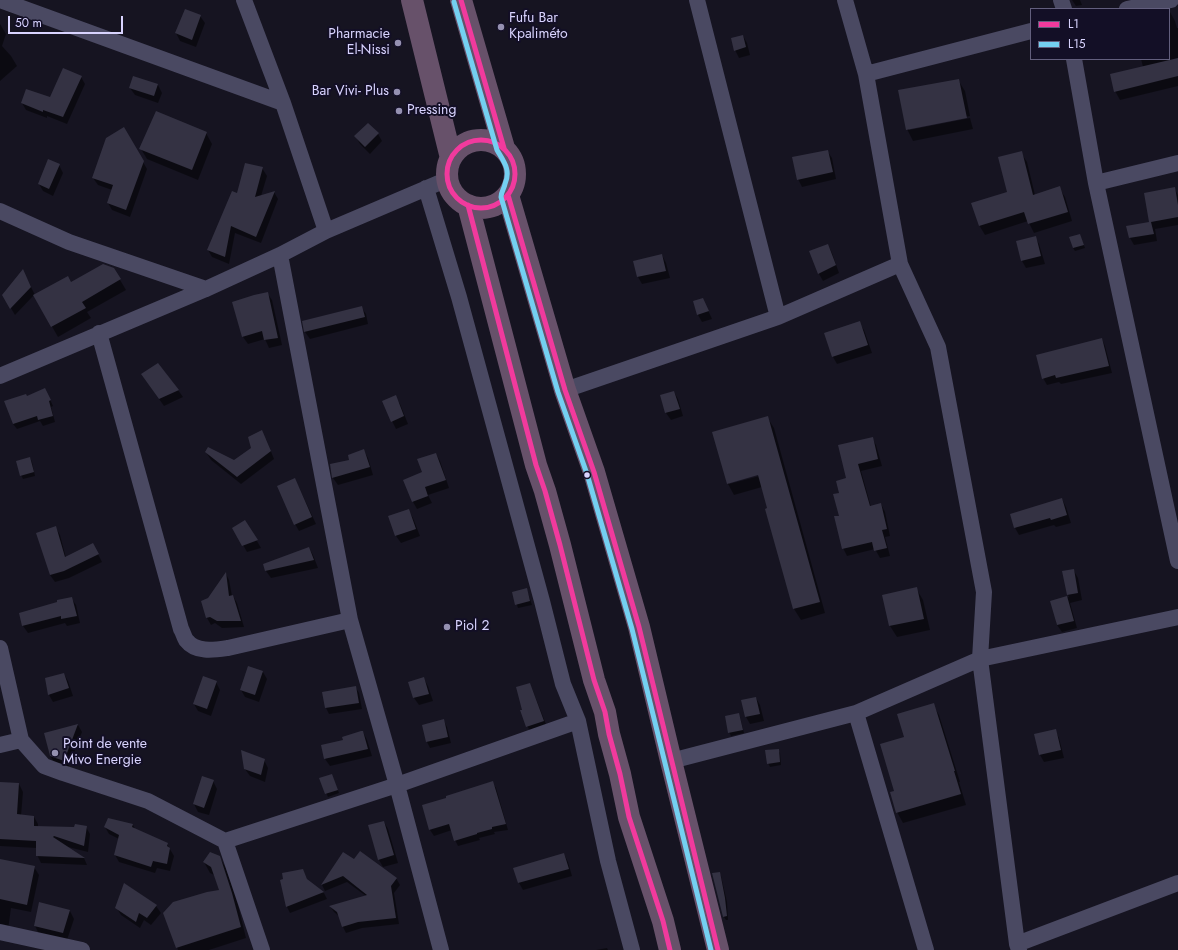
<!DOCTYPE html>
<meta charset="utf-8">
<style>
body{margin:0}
#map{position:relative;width:1178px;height:950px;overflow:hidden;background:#161421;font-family:Jost,sans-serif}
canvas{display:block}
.legend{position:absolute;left:1030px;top:8px;width:140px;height:52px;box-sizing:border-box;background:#130f26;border:1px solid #625e7d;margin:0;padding:5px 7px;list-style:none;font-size:12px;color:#d9d4ff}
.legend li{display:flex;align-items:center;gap:8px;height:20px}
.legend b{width:20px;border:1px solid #625e7d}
.scale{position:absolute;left:8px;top:16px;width:115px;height:18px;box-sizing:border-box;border:2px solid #d9d4ff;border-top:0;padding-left:5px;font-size:12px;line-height:14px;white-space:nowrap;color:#d9d4ff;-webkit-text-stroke:3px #130f26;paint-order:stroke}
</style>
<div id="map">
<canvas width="1178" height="950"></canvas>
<ul class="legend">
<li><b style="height:5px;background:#f13a9d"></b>L1</li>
<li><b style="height:5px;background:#74d0f1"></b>L15</li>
</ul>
<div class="scale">50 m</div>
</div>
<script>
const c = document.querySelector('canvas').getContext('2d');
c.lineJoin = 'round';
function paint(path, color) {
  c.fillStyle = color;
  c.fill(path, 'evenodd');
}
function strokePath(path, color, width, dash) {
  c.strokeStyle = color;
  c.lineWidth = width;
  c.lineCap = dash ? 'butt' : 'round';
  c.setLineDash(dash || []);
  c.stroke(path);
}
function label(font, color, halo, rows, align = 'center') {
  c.font = font + ' Jost,sans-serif';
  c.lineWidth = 4;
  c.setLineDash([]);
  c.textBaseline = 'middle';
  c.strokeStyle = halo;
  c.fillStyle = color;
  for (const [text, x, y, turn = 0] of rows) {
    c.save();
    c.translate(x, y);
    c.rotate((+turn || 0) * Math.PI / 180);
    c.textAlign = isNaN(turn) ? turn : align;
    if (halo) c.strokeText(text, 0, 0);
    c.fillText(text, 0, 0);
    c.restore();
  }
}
paint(new Path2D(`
 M1072 0H1080L1082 5 1076 6Z
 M1169 12H1170L1175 21 1177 28H1178V86L1120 100 1115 91 1143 67 1141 59H1169Z
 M200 16 205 23 196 47 180 41 176 33Z
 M0 24 6 34 2 46 11 56 17 66 0 81Z
 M743 36 747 43 750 55 739 58 735 50Z
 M81 77 85 84 67 124 47 116V118L26 110 22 103 50 99Z
 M958 80 965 91 970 116 909 128V130L970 118 973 129 913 141 907 129Z
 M158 85 162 93 158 103 135 95 130 88Z
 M368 124 378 134 382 141 370 154 360 144 356 137Z
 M124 129 147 169 130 217 112 210 108 203 112 190 98 185 93 178Z
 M206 133 212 144 198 180 147 159 141 149Z
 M827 151 832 158 836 179 802 187 798 179Z
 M1021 153 1027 162 1035 195 1059 188 1065 197 1072 221 1034 233 1028 221 985 235 979 225 1008 193Z
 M59 165 63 173 53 196 43 191 39 184Z
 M262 168 267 176 261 196 274 192 278 199 261 243 235 233 229 264 212 257 208 250 238 194Z
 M1174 188 1178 195V225L1155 229 1157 241 1134 245 1130 238 1128 227 1150 223Z
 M1080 235 1085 248 1075 251 1073 248Z
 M1035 237 1039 244 1045 264 1026 268 1022 261 1017 242Z
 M828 245 832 253 839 273 823 281 819 274Z
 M662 255 666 263 670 278 642 284 638 277 634 261Z
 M113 268 126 290 87 312 91 318 58 337 34 295 15 315 3 295 23 271 35 295Z
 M267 293 272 300 282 345 269 348 265 339 248 344 243 337 233 303Z
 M703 299 712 319 702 322 698 315Z
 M361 307 366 314 368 324 310 339 305 332 303 322Z
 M859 323 864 330 872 353 837 364 833 357 825 334Z
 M1102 339 1105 346 1112 373 1061 384 1059 382 1047 385 1043 378Z
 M158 364 178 390 183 397 164 406 142 375Z
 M674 392 678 399 683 416 671 420 666 413 661 396Z
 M48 395 53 406 51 407 55 422 43 426 40 421 17 429 13 424 27 397Z
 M395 397 400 404 408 424 396 429 392 421Z
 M767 417 774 428 825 613 801 620 794 609 766 510 768 509 762 487 734 495 728 484ZM763 473V475L729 484V482Z
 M872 438 876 445 882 466 861 471 871 507 881 504 885 512 890 536 885 537 890 556 880 558 875 549 847 556 843 548 840 516V493L847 478Z
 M266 439 274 459 241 484 211 460 206 452 234 461Z
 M364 451 368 458 373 475 338 485 333 478 331 465 351 461Z
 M436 454 440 461 449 488 428 495 432 503 417 509 413 502 404 480 423 473Z
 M30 458 32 462 35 476 23 479 21 475Z
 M295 479 316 524 299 531 295 524Z
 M1062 499 1066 507 1071 523 1056 527 1054 525 1019 535 1015 528Z
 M408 510 413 518 420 536 401 543 396 536 390 517Z
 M244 521 257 541 261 548 247 552 234 529Z
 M56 528 60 535 66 558 97 552 102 562 69 578 55 582 50 575Z
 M309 548 313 555 318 568 271 578 266 571 264 564Z
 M1074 571 1078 578 1082 600 1070 603 1077 628 1062 632 1057 625 1052 601 1069 597 1068 595Z
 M226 574 229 580 232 596H233L237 603 244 627 222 628 215 623 211 625 207 618 208 599Z
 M916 588 923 600 930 630 897 637 890 626 883 596Z
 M527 590 532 605 518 608 513 593Z
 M71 598 76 605 80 623 67 626 65 623 28 633 23 626 20 614Z
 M263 672 267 679 259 702 245 697 241 690Z
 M64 674 68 681 73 696 53 702 49 695Z
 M424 679 428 686 433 701 419 705 414 698 410 683Z
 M216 682 220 690 211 716 198 711 194 704Z
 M530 684 533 691 547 727 531 732 527 726Z
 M356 688 359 693 362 709 329 714 326 708Z
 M756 698 760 705 764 721 750 724 746 717Z
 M933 705 939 715 960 782H959L966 805 903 823 897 812 895 791 905 738Z
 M738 714 740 717 744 733 731 736 729 732Z
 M444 721 447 727 451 743 430 748 427 742 423 725Z
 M78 725 82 732 68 768 55 763 50 756 45 734Z
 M1055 730 1059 738 1064 758 1044 762 1040 755 1035 735Z
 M363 732 367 740 372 756 330 766 325 759 344 741Z
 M778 750 780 753 781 765 770 767 768 763Z
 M264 760 268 768 265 782 250 776 245 769Z
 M333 778 339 793 328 797 320 779Z
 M213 781 217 789 209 815 198 812 194 804Z
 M492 782 496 788 508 830 494 832 495 834 479 838 480 840 458 846 455 840 452 830 434 836 430 830 423 805 448 799Z
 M0 783 19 784 23 792 21 816 34 817 38 824V827H86L90 834 88 852 64 846 84 858 87 865 41 863 37 855V848L0 846Z
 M109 819 133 825 135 829 167 844 174 856 170 871 157 868 155 873 119 862 115 855 119 839 109 834 105 827Z
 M384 822 388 829 398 863 383 867 379 860Z
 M343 853 354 861 396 878 400 885 394 893 399 924 362 928 346 933 343 927 340 917 334 912 330 906 366 896 347 882 325 891 322 885Z
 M564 854 568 862 572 876 523 890 519 883 515 869Z
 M219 857 226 868 238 905 246 938 209 950H178L177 947 220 891 214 875 210 873 204 862Z
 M34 867 39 875 31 912 11 908 8 930 0 929V874Z
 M303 870 308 881 324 893 327 899 290 913 287 907 281 881Z
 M719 873 721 876 727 902 728 920H726L724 917Z
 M39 903 70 911 74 919 67 940 39 934 35 926Z
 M156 906 161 913 151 925 144 920 140 928 121 915 116 907Z
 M607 948 608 950H596Z`), '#0007');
paint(new Path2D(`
 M185 9 201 15 192 40 175 33Z
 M743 35 746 47 734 51 731 38Z
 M1178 58V76L1114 92 1110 74Z
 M63 68 82 76 63 117 43 110V112L21 103 26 89 50 97Z
 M133 76 158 84 154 96 129 88Z
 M959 79 967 118 906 130 898 90Z
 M156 111 207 132 192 170 139 149Z
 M368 123 379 133 365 147 354 136Z
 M124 127 144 161 126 210 107 203 113 185 92 178 106 138Z
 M828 150 833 172 797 180 792 157Z
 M1022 151 1033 195 1060 186 1068 212 1028 224 1024 212 979 226 971 203 1007 192 998 157Z
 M48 159 60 164 49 189 38 184Z
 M245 163 263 167 255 197 275 191 256 237 231 226 225 257 207 250 232 191 237 193Z
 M1175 187 1178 205V217L1151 222 1154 234 1129 238 1126 226 1149 222 1144 193Z
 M1080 234 1084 245 1073 248 1069 237Z
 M1036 236 1041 256 1021 261 1016 241Z
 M828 244 836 265 818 274 809 251Z
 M662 254 666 271 637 277 633 261Z
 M103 264 114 268 121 279 82 302 86 308 51 327 33 295 68 276 71 282Z
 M23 269 31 287 10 309 2 295Z
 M268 292 278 338 264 340 262 331 242 337 232 302 254 295Z
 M703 298 709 311 697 315 693 301Z
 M362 306 365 317 304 332 302 321Z
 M860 321 868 345 832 357 824 333Z
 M1102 338 1109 366 1056 378 1055 375 1042 379 1036 355Z
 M158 363 179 390 159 399 141 374Z
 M45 388 51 400 49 401 53 416 38 420 37 416 13 424 4 401 26 394 27 396Z
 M674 391 680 409 665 413 660 395Z
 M396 395 404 416 391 422 382 401Z
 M768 416 820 602 793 609 765 509 767 508 758 475 727 484 712 432Z
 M262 430 271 451 237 477 205 452 208 447 234 460 251 448 248 437Z
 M873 437 878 459 858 464 870 506 881 503 887 529 882 530 887 548 874 551 872 542 842 549 834 516H839L833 494 839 493 836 481 846 478 838 445Z
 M364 449 370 467 332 478 330 464 349 460 348 455Z
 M436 453 446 480 425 487 428 496 412 502 403 480 422 472 417 459Z
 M30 457 34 472 20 476 16 461Z
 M295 478 312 517 294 525 277 486Z
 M1062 498 1067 515 1051 520 1050 518 1014 528 1010 514Z
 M409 509 416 529 395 536 388 516Z
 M245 520 258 540 242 546 232 528Z
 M56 526 65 557 93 543 99 554 64 571 50 575 36 533Z
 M309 547 314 560 265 571 263 564Z
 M1074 569 1078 593 1067 595 1062 571Z
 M226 572 229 596 233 595 241 621H217L210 617 206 618 201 601 208 598Z
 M917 587 924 619 889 626 882 595Z
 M527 588 530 601 515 605 512 592Z
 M1067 596 1074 621 1057 625 1050 601Z
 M72 597 77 616 61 619V616L22 626 19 613 57 602V600Z
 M248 666 263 671 255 695 240 690Z
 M64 673 69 688 48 695 45 678Z
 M203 676 217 681 207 709 193 704Z
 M424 677 429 694 413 698 408 682Z
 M530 683 544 721 526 727 520 710H522L516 687Z
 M356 686 359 703 325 708 322 692Z
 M756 697 760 714 745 717 741 700Z
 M934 703 955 771H954L961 794 896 813 890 792 894 791 880 744 904 737 897 714Z
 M739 713 743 730 728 733 725 716Z
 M444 719 448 737 426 742 422 725Z
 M78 724 64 761 50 756 44 733Z
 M1056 729 1061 750 1039 755 1034 734Z
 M361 731H363L368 749 324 759 321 745 343 740 342 737Z
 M779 749 780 762 767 764 765 750Z
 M241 750 265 759 261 775 244 769Z
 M332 774 338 790 325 794 319 778Z
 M202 776 214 780 204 808 193 804Z
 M493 781 506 824 492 827V829L477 833V834L454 841 449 824 429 830 422 805 446 798V796Z
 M0 782 19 783 17 814 34 816V826L74 827 75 824 87 826 84 846 54 836 53 837 85 858 36 856V841L0 839Z
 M108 818 133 824 132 827 168 843 167 846 170 848 167 864 153 861 151 867 114 855 119 835 104 827Z
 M384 821 394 855 378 860 368 825Z
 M360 851 397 878 391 886 396 918 358 922 342 927 337 912 329 906 367 895 343 876 321 885 343 852 354 859Z
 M210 852 220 856 232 893 241 927 176 948 163 913 173 902 207 892 219 890 211 867 203 862Z
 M564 853 569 869 518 883 513 868Z
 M0 859 35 866 27 905 0 899Z
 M303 869 307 879 324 892 286 907 280 880 283 879 282 873Z
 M720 872 725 898 727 916 723 917 712 873Z
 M124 883 157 905 147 918 139 913 136 922 115 908Z
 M39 902 70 910 63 933 34 926Z`), '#343243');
strokePath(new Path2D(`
 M0 0 283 103
 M244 0 283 103 326 231
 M697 0 778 317
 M845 0 866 74 900 264 938 347 984 592 980 659 1017 944 1019 950
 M1061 0 1064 9
 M1127 9 1171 0
 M1074 59 1096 183 1178 561
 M866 74 1031 31
 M1096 183 1178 163
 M426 188 459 297 542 601 563 684 578 721 608 861 632 950
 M0 211 69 242 206 289
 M280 255 350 620 397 785 441 950
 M99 333 181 629C183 632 184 637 186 640 196 653 214 650 228 648L350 620
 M0 376 206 289 280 255 326 231 448 179
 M565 390 778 317 900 264
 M0 648 21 740
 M856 713 926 950
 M0 745 21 740 44 766 63 773 148 801 225 841 397 785 578 721
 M671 761 856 713 980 659 1178 617
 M225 841 262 950
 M0 932 82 950
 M1017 944 1178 883`), '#4a4962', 16);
strokePath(new Path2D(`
 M412 0 451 158
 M461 0 504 148
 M447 174a34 34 0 1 1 68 0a34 34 0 1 1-68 0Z
 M508 195 565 390 594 472 639 627 671 761 718 950
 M468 205 536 465 545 491 560 545 594 680 605 712 609 734 620 774 629 817 663 921 670 950`), '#67516a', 22);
strokePath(new Path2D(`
 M461 0 504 148
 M447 174a34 34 0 1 1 68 0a34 34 0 1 1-68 0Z
 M508 195 565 390 594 472 639 627 718 950
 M468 205 536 465 545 491 560 545 594 680 605 712 609 734 620 774 629 817 663 921 670 950`), '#f13a9d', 5);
strokePath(new Path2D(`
 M454 2 497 150C504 162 511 170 505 184 504 189 501 192 501 197L558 392 587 474 632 629 711 950`), '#74d0f1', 5);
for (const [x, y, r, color] of [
 [501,27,4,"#9591b1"],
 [398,43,4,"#9591b1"],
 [397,92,4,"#9591b1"],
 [399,111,4,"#9591b1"],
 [587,475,3.5,"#d9d4ff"],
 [447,627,4,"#9591b1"],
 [55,753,4,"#9591b1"]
]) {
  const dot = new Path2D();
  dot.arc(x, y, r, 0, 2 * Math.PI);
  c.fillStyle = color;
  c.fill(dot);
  strokePath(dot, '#130f26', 1.5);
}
label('14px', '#d9d4ff', '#130f26', [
 ["Fufu Bar",509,19],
 ["Kpaliméto",509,35],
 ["Pharmacie",390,35,"right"],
 ["El-Nissi",390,51,"right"],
 ["Bar Vivi- Plus",389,92,"right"],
 ["Pressing",407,111],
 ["Piol 2",455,627],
 ["Point de vente",63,745],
 ["Mivo Energie",63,761]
], 'left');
</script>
